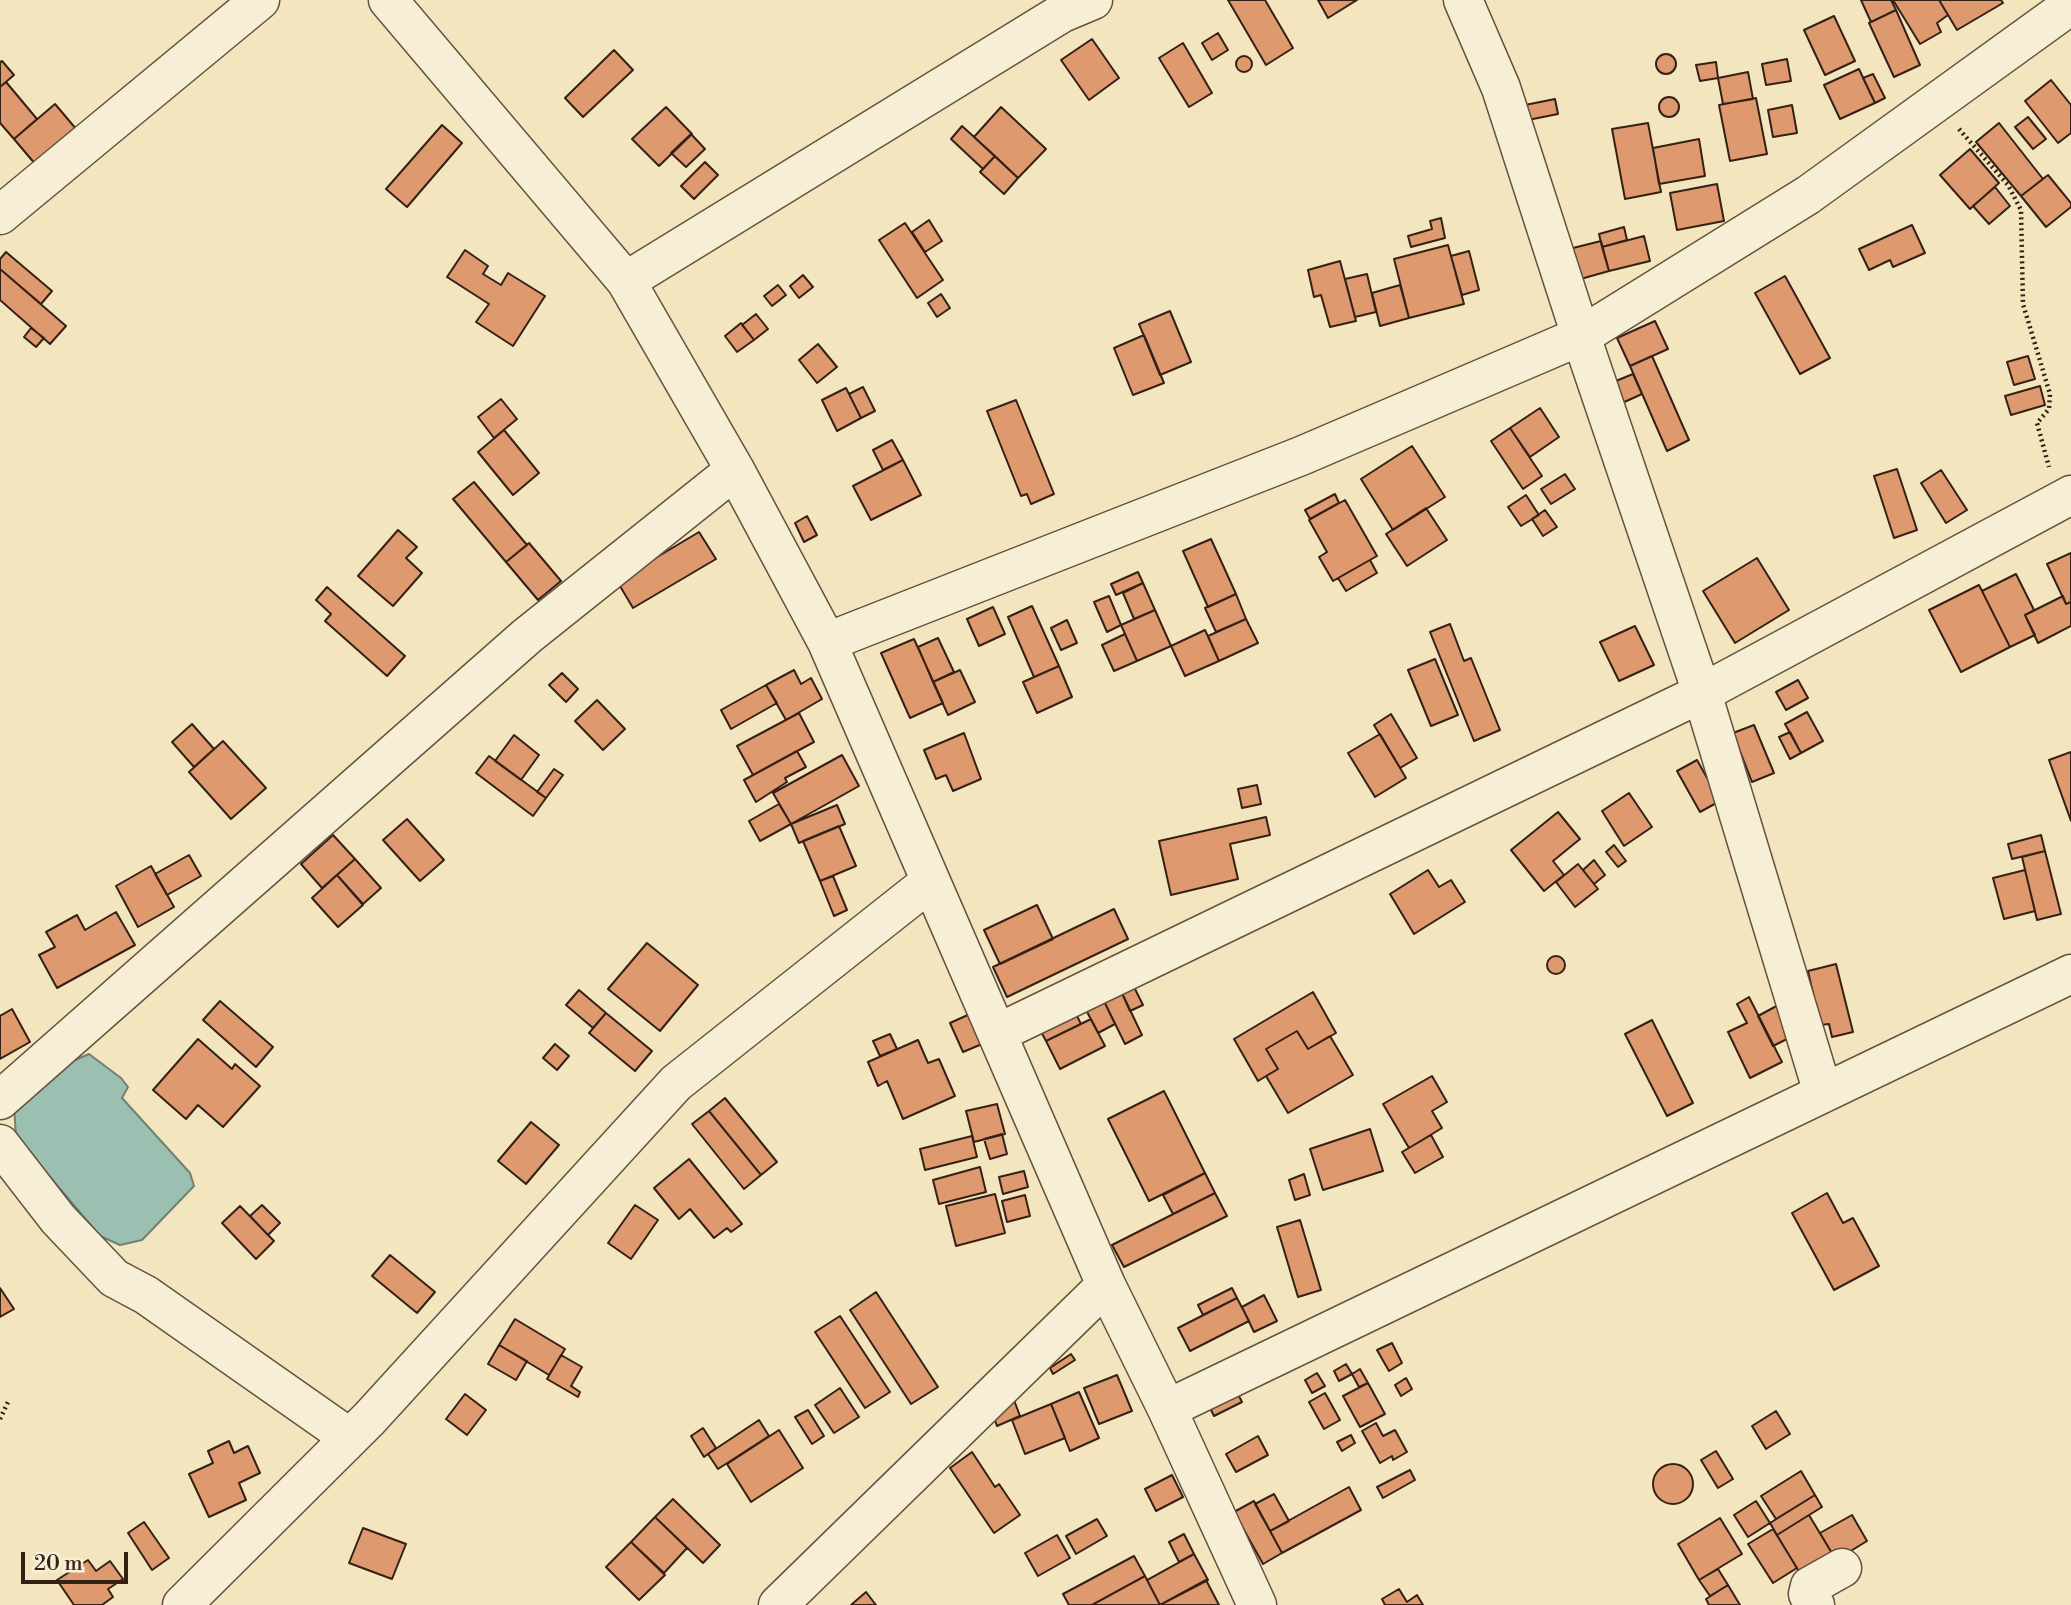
<!DOCTYPE html>
<style>
body{margin:0}
#map{position:relative;width:2071px;height:1605px;overflow:hidden;background:#f3e6bf;font-family:"Libre Bodoni",serif}
canvas{display:block}
.scale{position:absolute;left:21px;top:1552px;width:107px;height:32px;box-sizing:border-box;border:4px solid #352016;border-top:0;padding-left:9px;font-size:21px;line-height:24px;white-space:nowrap;color:#352016;-webkit-text-stroke:5px #f7efd5;paint-order:stroke}
</style>
<div id="map">
<canvas width="2071" height="1605"></canvas>
<div class="scale">20 m</div>
</div>
<script>
const c = document.querySelector('canvas').getContext('2d');
c.lineJoin = 'round';
function paint(path, color) {
  c.fillStyle = color;
  c.fill(path, 'evenodd');
}
function strokePath(path, color, width, dash) {
  c.strokeStyle = color;
  c.lineWidth = width;
  c.lineCap = dash ? 'butt' : 'round';
  c.setLineDash(dash || []);
  c.stroke(path);
}
const water = new Path2D(`
 M89 1054 121 1078 128 1087 122 1098 190 1173 194 1186 142 1240 120 1245 100 1236 16 1137 14 1106 64 1065Z`);
paint(water, '#9bc0b1');
strokePath(water, '#728073', 2);
const building = new Path2D(`
 M1228 0H1265L1293 48 1266 65Z
 M1318 0H1357L1328 18Z
 M1861 0H1891L1896 10 1871 22Z
 M1893 0H1939L1948 15 1937 23 1941 32 1920 44Z
 M1939 0H2001L2003 3 1957 30Z
 M1896 10 1920 65 1894 77 1869 23Z
 M1834 16 1855 61 1825 75 1804 30Z
 M1218 33 1228 50 1212 60 1202 43Z
 M1092 39 1119 78 1089 100 1061 60Z
 M1183 43 1212 93 1189 107 1159 58Z
 M614 50 633 70 583 117 565 98Z
 M1656 64a10 10 0 1 1 20 0a10 10 0 1 1-20 0Z
 M1236 64a8 8 0 1 1 16 0a8 8 0 1 1-16 0Z
 M1787 59 1791 81 1766 85 1762 64Z
 M2 61 14 75 0 87V62Z
 M1716 62 1718 78 1700 81 1696 65Z
 M1859 69 1875 103 1840 119 1824 85Z
 M1748 72 1753 99 1723 104 1718 78Z
 M1873 74 1885 98 1875 103 1863 78Z
 M2051 80 2071 105V133L2058 143 2025 101Z
 M6 82 37 119 14 139 0 123V87Z
 M1659 107a10 10 0 1 1 20 0a10 10 0 1 1-20 0Z
 M1756 98 1767 154 1730 161 1719 105Z
 M1555 99 1558 114 1518 122 1515 107Z
 M55 104 77 130 36 165 14 139Z
 M1792 105 1797 133 1773 137 1768 110Z
 M666 107 692 134 659 166 632 139Z
 M1001 107 1046 149 1018 178 974 137Z
 M2028 117 2046 139 2033 149 2015 127Z
 M1648 123 1661 192 1625 199 1612 129Z
 M1999 123 2043 179 2021 196 1976 142Z
 M442 125 462 143 407 207 386 189Z
 M962 126 995 156 983 169 951 139Z
 M691 134 705 149 686 167 671 153Z
 M1699 139 1705 176 1659 184 1653 148Z
 M1970 149 1999 183 1970 209 1940 175Z
 M995 156 1018 178 1004 194 980 172Z
 M705 162 718 175 694 199 681 186Z
 M2048 175 2071 203V207L2046 227 2021 196Z
 M1717 184 1724 221 1677 230 1670 193Z
 M1995 187 2010 206 1989 224 1973 206Z
 M1441 218 1445 238 1411 247 1408 236 1432 229 1430 221Z
 M929 220 942 241 925 252 912 232Z
 M905 223 943 280 917 298 879 240Z
 M1912 225 1925 253 1893 267 1890 260 1869 270 1859 249Z
 M1624 227 1627 240 1602 247 1599 234Z
 M1644 236 1650 261 1609 271 1602 247Z
 M1601 241 1609 271 1577 280 1569 249Z
 M1448 245 1464 304 1409 318 1394 259Z
 M465 250 488 266 483 274 501 285 508 273 545 296 513 346 476 322 489 304 447 277Z
 M1469 251 1479 290 1462 295 1451 256Z
 M6 252 52 291 41 304 0 269V259Z
 M1340 261 1356 321 1330 327 1321 295 1314 297 1308 270Z
 M0 269 66 326 50 344 0 300Z
 M1367 274 1376 312 1355 317 1345 279Z
 M803 275 813 287 799 298 790 286Z
 M1785 276 1830 358 1800 374 1755 293Z
 M778 285 786 295 772 306 764 296Z
 M1400 285 1409 318 1380 326 1372 293Z
 M941 294 950 308 937 317 928 303Z
 M1170 311 1191 362 1160 375 1139 324Z
 M756 314 768 329 754 340 742 325Z
 M1655 321 1668 349 1630 366 1617 338Z
 M741 323 754 340 737 352 725 336Z
 M31 328 44 338 36 347 24 337Z
 M1144 335 1164 383 1133 395 1114 348Z
 M818 344 837 367 817 383 799 360Z
 M1652 356 1689 440 1667 451 1630 366Z
 M2028 356 2035 379 2014 385 2007 362Z
 M1633 374 1642 394 1620 404 1611 383Z
 M2040 386 2045 405 2011 415 2005 396Z
 M863 387 875 411 861 418 849 394Z
 M846 388 861 418 837 431 822 400Z
 M501 399 517 419 494 438 478 417Z
 M1016 400 1054 494 1031 504 1027 494 1021 496 987 411Z
 M1540 408 1559 437 1530 457 1510 428Z
 M1510 428 1542 476 1523 489 1491 441Z
 M504 430 539 473 513 495 478 452Z
 M892 440 903 460 883 470 873 450Z
 M1412 446 1445 497 1393 530 1361 479Z
 M903 460 921 495 871 520 853 486Z
 M1897 469 1917 530 1894 538 1874 476Z
 M1941 470 1967 510 1946 523 1921 483Z
 M1565 474 1575 489 1551 504 1541 489Z
 M474 482 527 545 506 562 453 499Z
 M1335 494 1339 503 1310 519 1305 510Z
 M1526 495 1539 515 1521 526 1508 507Z
 M1345 500 1377 556 1333 581 1319 557 1327 552 1309 520Z
 M1426 508 1447 540 1407 566 1386 534Z
 M1545 510 1557 527 1543 536 1532 519Z
 M807 516 817 535 804 542 795 523Z
 M398 530 417 547 406 558 422 573 393 606 358 576Z
 M699 532 716 559 633 608 617 581Z
 M1211 539 1236 594 1208 607 1183 551Z
 M529 543 561 581 538 600 506 562Z
 M2071 553V602L2066 604 2047 564Z
 M1757 558 1789 610 1735 643 1703 591Z
 M1370 560 1377 573 1346 591 1338 578Z
 M1138 572 1143 583 1116 595 1111 584Z
 M2016 574 2034 610 2025 615 2035 635 2010 647 1982 591Z
 M1143 583 1155 610 1134 619 1123 593Z
 M1979 585 2010 647 1961 672 1929 610Z
 M327 587 405 656 387 676 325 621 331 614 316 600Z
 M1236 594 1246 619 1216 632 1205 608Z
 M1109 596 1121 625 1107 632 1094 602Z
 M2063 596 2066 604 2071 602V626L2038 643 2025 615Z
 M1032 606 1059 666 1034 677 1008 617Z
 M993 607 1005 634 979 646 967 619Z
 M1155 610 1171 646 1137 661 1121 625Z
 M1246 619 1258 643 1219 661 1208 636Z
 M1067 620 1077 643 1061 650 1051 628Z
 M1450 624 1464 661 1471 658 1500 730 1474 741 1430 632Z
 M1635 626 1654 665 1619 681 1600 642Z
 M1205 630 1219 661 1185 676 1171 646Z
 M1125 634 1137 661 1114 671 1102 645Z
 M938 638 954 672 933 682 918 647Z
 M914 639 943 703 910 718 881 653Z
 M1435 659 1458 715 1431 726 1408 670Z
 M1059 666 1072 697 1037 713 1023 682Z
 M794 670 801 684 811 678 822 699 786 720 766 685Z
 M960 670 975 702 948 715 933 682Z
 M562 673 578 689 566 702 549 685Z
 M1798 680 1808 698 1786 710 1776 692Z
 M766 685 777 703 731 729 721 710Z
 M597 700 625 729 603 750 575 721Z
 M1807 712 1823 741 1801 753 1785 724Z
 M799 713 814 742 753 775 737 746Z
 M1391 714 1417 758 1400 768 1374 725Z
 M192 724 214 749 194 767 172 742Z
 M1754 725 1774 773 1752 782 1733 733Z
 M1790 732 1801 753 1790 759 1779 737Z
 M964 733 981 779 953 791 946 775 936 779 924 750Z
 M1380 734 1406 778 1375 797 1348 753Z
 M514 735 539 755 521 780 495 761Z
 M223 741 266 788 231 819 189 772Z
 M797 751 806 767 785 778 787 782 756 802 744 780Z
 M2071 752V821L2049 760Z
 M842 755 859 786 791 824 773 793Z
 M489 756 546 798 533 816 476 773Z
 M1697 760 1720 801 1700 812 1677 771Z
 M554 769 563 775 546 798 537 792Z
 M1257 785 1261 804 1242 808 1238 789Z
 M1629 793 1652 827 1624 846 1602 811Z
 M779 804 791 824 760 841 749 821Z
 M837 805 845 824 799 843 791 824Z
 M1558 812 1580 839 1553 861 1564 875 1544 891 1511 850Z
 M1266 817 1270 835 1230 844 1238 879 1171 895 1159 841Z
 M407 819 444 860 420 881 383 840Z
 M839 826 856 866 820 881 803 841Z
 M333 835 355 859 322 888 301 864Z
 M2041 835 2045 851 2012 859 2008 844Z
 M1614 845 1626 861 1618 867 1606 852Z
 M2045 851 2061 914 2037 920 2022 857Z
 M189 855 201 876 167 895 155 874Z
 M355 859 381 888 363 904 337 875Z
 M1594 860 1605 875 1594 884 1583 870Z
 M1578 864 1598 889 1575 907 1556 882Z
 M151 866 174 907 138 927 116 886Z
 M1428 870 1439 887 1451 880 1465 902 1414 934 1390 894Z
 M2025 870 2035 911 2004 919 1993 878Z
 M337 875 363 905 338 927 312 898Z
 M833 876 847 910 834 916 820 881Z
 M1037 905 1053 939 1000 964 984 930Z
 M1114 909 1128 939 1007 997 993 967Z
 M116 912 135 945 57 988 39 955 55 947 46 932 77 915 85 930Z
 M647 943 698 985 660 1031 608 989Z
 M1547 965a9 9 0 1 1 18 0a9 9 0 1 1-18 0Z
 M1836 964 1853 1032 1832 1037 1829 1024 1820 1025 1808 971Z
 M1133 985 1143 1005 1130 1011 1121 991Z
 M579 990 606 1013 593 1028 566 1005Z
 M1121 991 1142 1035 1125 1044 1103 999Z
 M1313 992 1336 1033 1308 1049 1297 1031 1266 1049 1278 1069 1258 1081 1234 1039Z
 M1749 997 1782 1062 1750 1078 1728 1032 1747 1023 1737 1004Z
 M1103 999 1115 1024 1098 1033 1085 1008Z
 M220 1001 273 1047 256 1067 203 1020Z
 M1782 1003 1797 1034 1773 1046 1758 1016Z
 M12 1009 30 1042 0 1059V1016Z
 M1074 1010 1081 1024 1046 1041 1039 1028Z
 M606 1013 652 1051 635 1071 589 1033Z
 M970 1014 982 1044 963 1052 950 1023Z
 M1091 1019 1105 1046 1060 1069 1046 1041Z
 M1652 1020 1693 1103 1667 1116 1625 1034Z
 M1297 1031 1308 1049 1330 1036 1353 1075 1288 1113 1266 1076 1278 1069 1266 1049Z
 M890 1034 897 1049 880 1056 873 1041Z
 M198 1039 232 1069 235 1064 260 1086 223 1127 198 1105 186 1119 153 1090Z
 M918 1040 928 1063 939 1059 955 1096 903 1119 887 1081 878 1086 868 1062Z
 M555 1044 569 1056 557 1070 543 1058Z
 M1432 1076 1447 1102 1432 1111 1442 1128 1409 1148 1383 1104Z
 M1164 1091 1205 1173 1149 1201 1108 1119Z
 M725 1098 777 1162 761 1175 709 1111Z
 M997 1104 1005 1134 974 1142 966 1111Z
 M709 1111 761 1175 744 1189 692 1124Z
 M531 1122 559 1145 526 1184 498 1161Z
 M1370 1129 1383 1171 1323 1190 1310 1149Z
 M1002 1134 1007 1154 990 1159 984 1139Z
 M1431 1135 1443 1157 1415 1173 1402 1152Z
 M972 1136 977 1157 925 1170 920 1149Z
 M689 1159 742 1224 731 1232 727 1228 714 1238 690 1209 679 1219 654 1188Z
 M980 1167 986 1192 939 1204 933 1180Z
 M1024 1171 1028 1187 1003 1194 999 1177Z
 M1205 1173 1215 1193 1173 1214 1163 1195Z
 M1304 1174 1310 1195 1295 1200 1289 1180Z
 M1215 1193 1227 1216 1124 1267 1112 1245Z
 M1827 1193 1843 1223 1853 1218 1879 1266 1834 1290 1792 1213Z
 M995 1194 1005 1233 956 1246 946 1206Z
 M1025 1195 1030 1216 1007 1222 1002 1201Z
 M262 1205 280 1223 268 1235 250 1216Z
 M635 1205 658 1220 631 1259 608 1243Z
 M240 1206 274 1241 256 1259 222 1223Z
 M1300 1220 1321 1290 1298 1297 1277 1227Z
 M390 1255 435 1292 417 1313 372 1276Z
 M0 1288 14 1309 0 1317Z
 M1232 1288 1237 1298 1203 1315 1198 1305Z
 M876 1292 938 1387 911 1404 850 1310Z
 M1264 1295 1277 1321 1254 1332 1242 1307Z
 M1237 1298 1249 1321 1190 1351 1178 1328Z
 M840 1316 890 1392 865 1408 815 1332Z
 M515 1319 565 1349 549 1375 499 1345Z
 M1392 1343 1402 1363 1389 1371 1377 1350Z
 M499 1345 527 1361 516 1380 488 1364Z
 M1071 1354 1075 1360 1053 1374 1050 1368Z
 M561 1355 582 1367 571 1386 580 1392 578 1397 547 1379Z
 M1346 1364 1352 1374 1339 1381 1334 1371Z
 M1360 1369 1368 1383 1359 1387 1352 1374Z
 M1317 1373 1325 1386 1312 1393 1305 1380Z
 M1117 1375 1132 1411 1099 1424 1084 1388Z
 M1406 1378 1412 1389 1401 1396 1395 1385Z
 M1368 1383 1385 1414 1360 1427 1343 1396Z
 M1233 1384 1242 1402 1214 1416 1205 1398Z
 M840 1388 859 1417 834 1433 815 1405Z
 M1079 1392 1099 1438 1070 1451 1051 1404Z
 M1325 1393 1340 1420 1324 1429 1309 1402Z
 M465 1394 486 1410 467 1435 446 1419Z
 M1014 1400 1020 1416 997 1426 991 1410Z
 M1051 1404 1065 1438 1025 1454 1012 1420Z
 M808 1410 824 1436 812 1444 795 1417Z
 M1776 1411 1790 1434 1766 1449 1752 1426Z
 M759 1420 769 1436 718 1469 708 1454Z
 M1376 1423 1383 1436 1395 1430 1407 1452 1393 1460 1392 1456 1380 1463 1362 1431Z
 M703 1428 716 1448 704 1457 691 1436Z
 M779 1430 803 1468 751 1502 727 1464Z
 M1351 1435 1355 1443 1342 1451 1337 1442Z
 M1258 1436 1268 1455 1236 1472 1226 1454Z
 M229 1441 234 1453 248 1446 260 1473 239 1483 246 1500 209 1517 189 1474 213 1463 208 1451Z
 M1716 1451 1733 1479 1718 1488 1701 1460Z
 M972 1452 995 1487 999 1484 1020 1515 994 1533 950 1468Z
 M1653 1484a20 20 0 1 1 40 0a20 20 0 1 1-40 0Z
 M1410 1470 1415 1480 1383 1498 1377 1487Z
 M1801 1471 1815 1495 1776 1519 1761 1496Z
 M1172 1475 1183 1497 1156 1511 1145 1489Z
 M1349 1487 1361 1510 1282 1553 1270 1531Z
 M1274 1494 1289 1521 1270 1531 1255 1504Z
 M1815 1495 1822 1507 1777 1535 1770 1523Z
 M673 1499 720 1545 703 1563 655 1517Z
 M1254 1501 1282 1553 1263 1564 1234 1512Z
 M1756 1501 1770 1523 1748 1537 1734 1515Z
 M1809 1515 1833 1555 1801 1575 1777 1535Z
 M1852 1515 1867 1541 1836 1560 1820 1533Z
 M655 1517 687 1548 664 1573 631 1542Z
 M1720 1518 1742 1554 1699 1580 1678 1544Z
 M1097 1519 1107 1536 1076 1554 1066 1536Z
 M144 1522 169 1558 152 1570 128 1533Z
 M363 1528 406 1544 392 1579 349 1563Z
 M1773 1529 1797 1568 1773 1583 1748 1544Z
 M1184 1534 1194 1554 1179 1562 1169 1542Z
 M1057 1535 1070 1558 1038 1576 1025 1553Z
 M631 1542 665 1575 639 1600 606 1567Z
 M1194 1554 1208 1580 1160 1605 1147 1580Z
 M1134 1556 1145 1576 1092 1605H1069L1063 1594Z
 M88 1560 96 1571 110 1561 123 1579 108 1589 113 1597 102 1605H74L57 1580Z
 M1718 1569 1728 1585 1710 1596 1699 1580Z
 M1145 1576 1160 1605H1092Z
 M1206 1580 1219 1605H1160Z
 M1728 1585 1740 1605H1709L1706 1599Z
 M1399 1589 1407 1602 1417 1595 1423 1605H1385L1382 1599Z
 M866 1592 876 1605H851Z`);
paint(building, '#df996f');
strokePath(building, '#352016', 2);
const minor = new Path2D(`
 M388 0 626 281 735 470 827 642 1106 1285 1167 1409 1257 1605
 M1463 0 1501 88 1581 336 1702 693 1823 1093
 M0 215 260 0
 M626 281 1062 13 1093 0
 M827 642 1301 456 1581 336 1808 195 2071 5
 M998 1033 1702 693 2071 495
 M0 1100 527 636 735 470
 M0 1144 58 1219 114 1278 146 1295 350 1438
 M1167 1409 2071 974
 M182 1605 369 1419 676 1083 930 882
 M778 1605 1106 1285
 M1815 1605 1808 1594 1810 1586 1842 1568`);
strokePath(minor, '#645240', 41);
strokePath(new Path2D(`
 M1959 129 2008 185 2021 210 2023 304 2050 394 2049 409 2037 423 2049 467
 M0 1419 8 1402`), '#352016', 4.5, [2, 3.5]);
strokePath(minor, '#f7efd5', 38);
</script>
